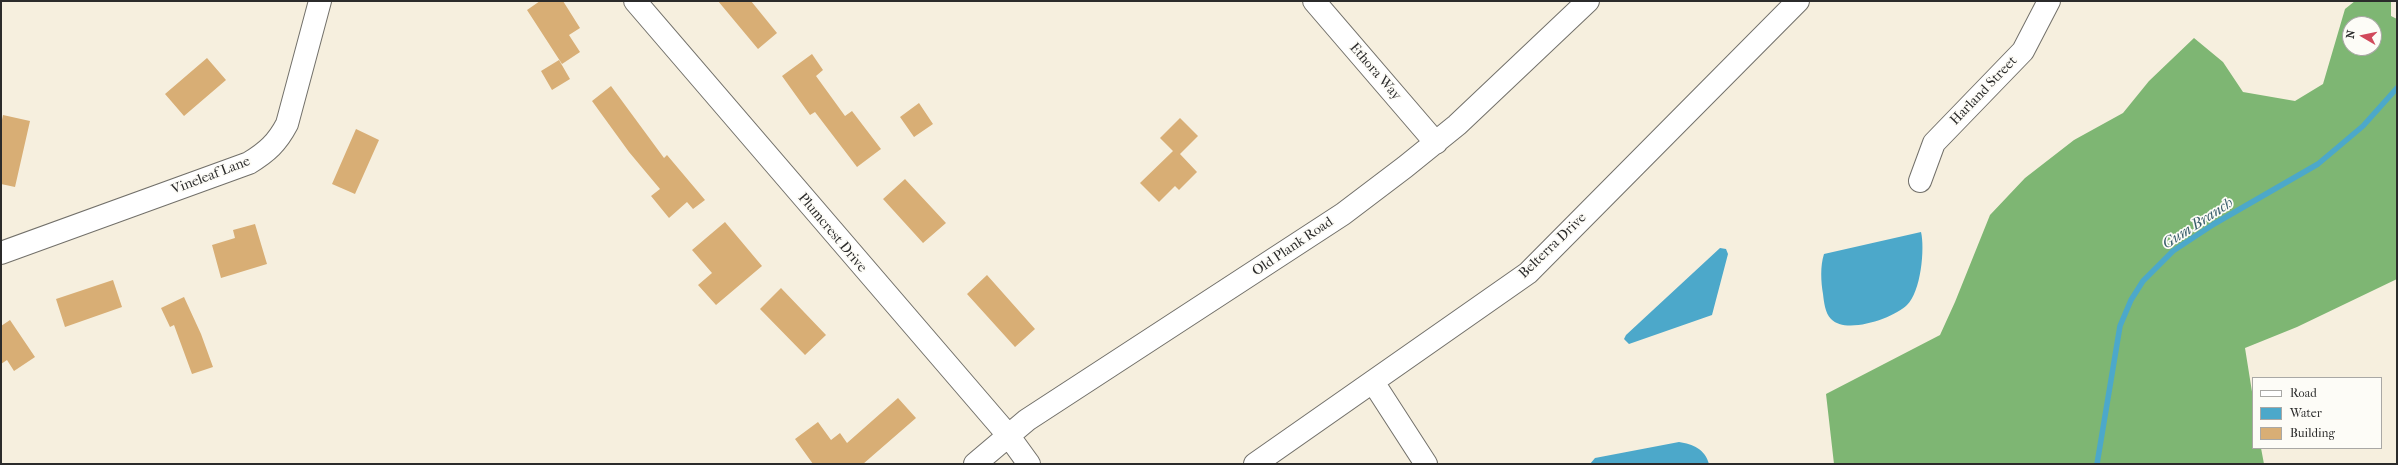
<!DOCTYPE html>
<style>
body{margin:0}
#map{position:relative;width:2398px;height:465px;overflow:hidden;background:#f6efde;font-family:"IM FELL French Canon",serif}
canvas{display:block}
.frame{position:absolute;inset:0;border:2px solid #2b2b2b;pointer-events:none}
.legend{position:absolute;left:2252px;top:377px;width:130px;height:72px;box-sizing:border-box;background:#fdfcf7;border:1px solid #a9a8a5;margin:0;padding:5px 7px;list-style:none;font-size:12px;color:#2b2b2b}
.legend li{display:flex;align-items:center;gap:8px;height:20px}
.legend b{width:20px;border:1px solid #a9a8a5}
.north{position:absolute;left:2342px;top:16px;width:40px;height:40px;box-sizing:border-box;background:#fdfcf7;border:1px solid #a9a8a5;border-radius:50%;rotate:279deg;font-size:11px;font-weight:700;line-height:16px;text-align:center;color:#2b2b2b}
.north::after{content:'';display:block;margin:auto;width:14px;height:18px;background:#d1495b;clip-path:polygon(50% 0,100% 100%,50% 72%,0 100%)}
</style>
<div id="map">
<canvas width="2398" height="465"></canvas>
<div class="frame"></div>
<ul class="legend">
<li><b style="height:5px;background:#fff"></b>Road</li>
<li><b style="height:11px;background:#4ca8ca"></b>Water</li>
<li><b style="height:11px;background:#d8ae75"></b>Building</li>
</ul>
<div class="north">N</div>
</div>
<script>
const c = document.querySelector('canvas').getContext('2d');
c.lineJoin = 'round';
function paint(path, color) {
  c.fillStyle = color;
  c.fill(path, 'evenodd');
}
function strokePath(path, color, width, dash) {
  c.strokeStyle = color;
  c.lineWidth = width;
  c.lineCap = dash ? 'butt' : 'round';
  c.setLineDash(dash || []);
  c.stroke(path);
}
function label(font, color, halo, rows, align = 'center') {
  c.font = font + ' "IM FELL French Canon",serif';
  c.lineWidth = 3.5;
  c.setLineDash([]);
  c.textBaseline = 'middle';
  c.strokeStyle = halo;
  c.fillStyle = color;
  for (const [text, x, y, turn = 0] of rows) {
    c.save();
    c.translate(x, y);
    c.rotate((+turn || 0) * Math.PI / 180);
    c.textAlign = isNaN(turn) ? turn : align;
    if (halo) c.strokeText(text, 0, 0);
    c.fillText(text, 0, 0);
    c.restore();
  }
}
paint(new Path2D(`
 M2355 1H2391V16L2397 19V279L2297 327 2245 348 2253 398V448H2261L2264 464H1834L1826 394 1940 335 1955 302 1990 215 2025 178 2074 140 2123 113 2149 81 2194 38 2223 62 2243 92 2295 101 2323 84 2345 9ZM2350 24H2374V48H2350Z`), '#7eb673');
paint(new Path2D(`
 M1921 232C1925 248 1921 292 1907 305 1894 318 1846 335 1831 319 1825 313 1824 302 1823 294 1821 282 1820 266 1824 254Z
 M1720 248 1726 249 1728 254 1712 315 1629 344 1624 339 1626 335Z
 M1679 442C1693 444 1705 449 1709 464H1590L1595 458Z`), '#4ca8ca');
strokePath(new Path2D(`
 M2097 464 2120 326 2131 300 2143 281 2173 251 2214 224 2318 164 2363 126 2397 88`), '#4ca8ca', 5.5);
paint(new Path2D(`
 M540 1H563L580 28 569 35 580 52 562 64 527 10Z
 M718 1H751L777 33 758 49Z
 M812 54 823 70 816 76 845 116 852 111 881 149 857 167 815 112 810 115 782 76Z
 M207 58 226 80 184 116 165 94Z
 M559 60 570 79 552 90 541 71Z
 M611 86 664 158 667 155 705 200 693 209 687 202 669 218 651 196 660 189 629 152 592 101Z
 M919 103 933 124 914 137 900 117Z
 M3 115 30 121 15 187 1 184V125Z
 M1180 118 1198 136 1180 154 1197 172 1179 190 1175 186 1159 202 1140 183 1173 151 1160 138Z
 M356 129 379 140 355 194 332 184Z
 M905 179 946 223 923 243 883 199Z
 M725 222 762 266 716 305 698 285 712 273 692 250Z
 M255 224 267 264 221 278 212 245 235 238 233 230Z
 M987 275 1035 329 1015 347 967 294Z
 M113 280 122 307 65 327 56 299Z
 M781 288 826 335 805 355 760 309Z
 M184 297 201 334 213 367 192 374 174 325 170 327 161 308Z
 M10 320 35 357 14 371 7 360 1 364V326Z
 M898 398 916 418 863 464H813L795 439 818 422 831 440 840 433 847 443Z`), '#d8ae75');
const minor = new Path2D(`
 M635 1 1008 435 1029 464
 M1314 1 1436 143
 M1920 181 1934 143 2023 51 2049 1
 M1 253 249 163C267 152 277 143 287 124L320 1
 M1373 382 1426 464
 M975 464 1027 420 1343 214 1405 167 1457 125 1588 1
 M1255 464 1528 273 1798 1`);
strokePath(minor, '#72706a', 24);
strokePath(minor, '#fff', 22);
label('14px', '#2b2b2b', '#fdfcf7', [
 ["Ethora Way",1375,72,49],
 ["Harland Street",1984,91,-46],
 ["Vineleaf Lane",211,176,-21],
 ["Plumcrest Drive",832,233,50],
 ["Belterra Drive",1553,246,-44],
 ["Old Plank Road",1293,247,-34]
]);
label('italic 15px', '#385d6b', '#fdfcf7', [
 ["Gum Branch",2198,224,-33]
]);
</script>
